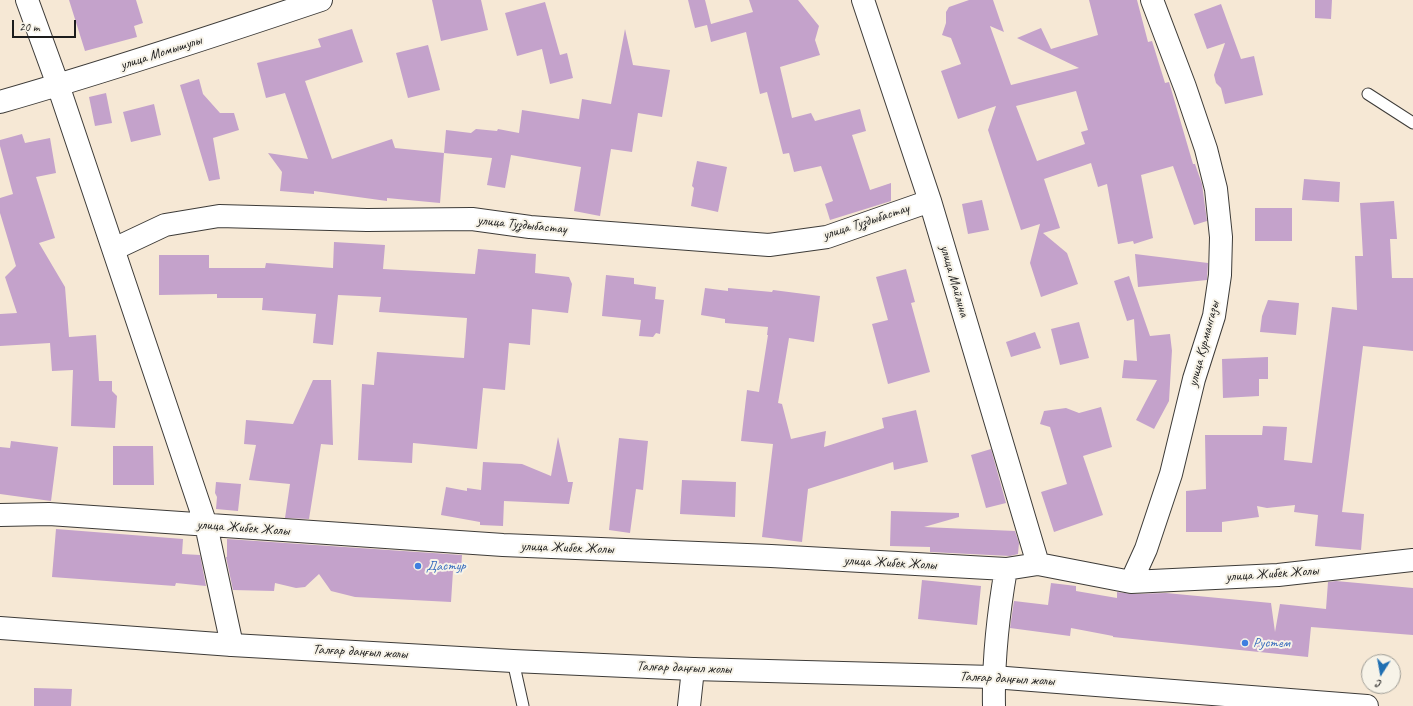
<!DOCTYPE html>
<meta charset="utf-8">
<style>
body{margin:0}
#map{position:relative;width:1413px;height:706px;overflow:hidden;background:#f6e8d5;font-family:Caveat,sans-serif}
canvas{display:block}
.north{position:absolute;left:1361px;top:654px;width:40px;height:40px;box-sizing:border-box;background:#f7f3e8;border:1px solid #9f9d96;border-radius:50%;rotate:191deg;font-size:11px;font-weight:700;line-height:16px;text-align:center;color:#1c1c1c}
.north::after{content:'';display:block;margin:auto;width:14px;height:18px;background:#1f6fb2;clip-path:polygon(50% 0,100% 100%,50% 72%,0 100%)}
.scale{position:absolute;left:12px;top:20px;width:64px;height:18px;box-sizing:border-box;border:2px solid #1c1c1c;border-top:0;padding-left:5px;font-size:12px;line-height:14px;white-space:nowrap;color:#1c1c1c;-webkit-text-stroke:3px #f7f3e8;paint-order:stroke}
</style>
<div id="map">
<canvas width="1413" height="706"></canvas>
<div class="north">С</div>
<div class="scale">20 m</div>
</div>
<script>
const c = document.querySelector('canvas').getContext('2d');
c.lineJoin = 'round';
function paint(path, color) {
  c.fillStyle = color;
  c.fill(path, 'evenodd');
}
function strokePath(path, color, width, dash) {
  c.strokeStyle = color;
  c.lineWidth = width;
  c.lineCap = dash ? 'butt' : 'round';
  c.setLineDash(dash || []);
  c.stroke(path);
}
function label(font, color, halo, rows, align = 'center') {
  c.font = font + ' Caveat,sans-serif';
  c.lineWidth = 4;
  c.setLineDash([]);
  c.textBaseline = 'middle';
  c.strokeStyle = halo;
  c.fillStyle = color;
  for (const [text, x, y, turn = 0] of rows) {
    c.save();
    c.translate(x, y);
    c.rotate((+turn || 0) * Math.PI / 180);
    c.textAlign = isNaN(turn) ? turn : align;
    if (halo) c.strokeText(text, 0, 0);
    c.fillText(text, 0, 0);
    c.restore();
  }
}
paint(new Path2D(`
 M69 0H136L143 23 134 26 137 37 85 51Z
 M432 0H481L488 30 441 41Z
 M688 0H705L711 24 753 12 749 0H798L819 26 815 40 820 55 780 67 792 118 811 113 815 121 860 109 866 131 852 135 870 190 891 183V201L830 220 825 204 833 201 821 166 794 172 789 153 783 154 767 92 760 94 746 32 711 42 707 25 695 28Z
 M969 0H993L1004 32 990 26 1011 85 1079 68 1017 38 1041 28 1051 49 1098 35 1089 0H1137L1148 42 1152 41 1165 83 1169 82 1193 164H1195L1202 184 1207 221 1194 225 1173 166 1141 175 1153 238 1134 244 1133 241 1118 244 1107 184 1098 187 1091 163 1044 179 1060 228 1043 233 1067 253 1078 284 1041 297 1030 263 1040 224 1021 230 988 130 996 106 958 119 941 71 961 64 951 38 942 35 946 23V12L949 7ZM1076 91 1088 130 1081 132 1085 144 1037 161 1016 106Z
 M1315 0H1332L1331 19 1315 18Z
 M545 2 560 55 567 53 573 78 550 84 542 49 517 56 505 13Z
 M1221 4 1241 59 1254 56 1263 95 1225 104 1221 88 1216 83 1214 75 1225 43 1207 49 1194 14Z
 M352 29 363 62 305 81 332 159 392 139 395 148 444 153 440 203 387 198V201L314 191V194L280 191 282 172 268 153 308 159 285 93 266 98 257 63 321 47 318 39Z
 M625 29 633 65 670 70 662 117 638 113 632 152 611 149 600 216 574 211 581 167 511 155 505 188 487 185 492 158 444 153 446 130 471 133 476 129 497 131 498 129 519 133 522 110 579 119 582 99 611 104Z
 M428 45 440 90 408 98 396 53Z
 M199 79 203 94 220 113H234L239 130 213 138 220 179 209 181 180 85Z
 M106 93 112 123 95 126 89 97Z
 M154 104 161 135 131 142 123 112Z
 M22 134 25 143 50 138 56 173 36 177 55 238 39 243 65 287 69 337 96 335 99 381H112V391L117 396 115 428 71 426 73 370 52 371 50 343 0 346V314L17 313 5 277 16 266 0 213V198L13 194 0 146V140Z
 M697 161 727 167 718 212 691 206 694 188 692 186Z
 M1304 179 1340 182 1339 202 1302 200Z
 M982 200 989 230 968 234 962 204Z
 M1394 201 1397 239H1390L1392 278H1413V351L1363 346 1342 512 1364 514 1361 550 1315 546 1318 515 1294 512 1295 505 1267 508 1257 506 1259 517 1222 522V532H1186V491L1206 489 1205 435H1262L1263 426 1287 427 1284 460 1312 463 1332 307 1357 310 1355 256H1363L1360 203Z
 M1255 208H1292V241H1255Z
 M334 242 385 245 383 269 475 274 478 249 536 254 535 273 569 277 572 284 568 313 532 309 530 345 509 343 505 390 483 388 477 449 413 443 412 463 358 460 362 384 374 385 377 352 464 358 467 318 379 312 381 297 338 295 333 345 313 343 316 314 262 310 263 298H217V294L159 295V255H209V268H265L266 263 333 268Z
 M1135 254 1208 263 1207 280 1138 287Z
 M906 269 915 302 911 303 930 372 888 384 872 324 888 320 876 277Z
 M606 275 634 278V284L656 287 655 299 664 300 660 334 656 333 653 337 639 336 641 320 602 316Z
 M1129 276 1150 336 1170 334 1172 351V350L1169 401 1154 429 1136 420 1157 380 1122 378 1124 360 1137 361 1134 319 1127 321 1114 281Z
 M705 288 728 291V288L772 292 773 290 820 296 814 342 789 338 778 403 782 404 791 439 826 431 824 447 884 428 882 418 916 410 928 462 894 470 893 462 808 489 802 542 762 537 773 444 741 441 747 390 759 392 768 335H767L768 327 725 323V319L701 315Z
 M1268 300 1299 303 1296 335 1260 332 1262 316Z
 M1079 322 1089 358 1060 365 1051 329Z
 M1035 332 1041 348 1011 357 1006 342Z
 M1268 357V379H1259V396L1223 398 1222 359Z
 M313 380H331L333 445 321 444 309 519 285 518 290 484 249 480 256 445 244 444 246 420 293 424Z
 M1101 407 1112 447 1083 456 1103 515 1054 532 1041 492 1067 484 1050 427 1040 424 1044 411 1066 408 1079 413Z
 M558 437 568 482H573L569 504 504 501 503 526 480 525V522L441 515 446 487 467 491V488L481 490 483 462 522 464 551 476Z
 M619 438 648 441 643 490 636 489 630 533 609 530Z
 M11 441 58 447 51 501 0 494V447L10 448Z
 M113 446H153L154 485H113Z
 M991 449 1006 503 986 508 971 455Z
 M682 480 736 482 735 517 680 514Z
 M216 482 241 484 238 511 216 509 217 497 215 493Z
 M891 511 959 513V517L924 527 1015 531 1019 543 1018 554 1010 556 930 552V547L890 546Z
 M56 529 183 539 182 554 200 555 206 586 176 583 175 586 52 577Z
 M227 539 462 555 461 571H453L451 602 355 597 331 591 319 574 305 587 296 588 275 583 274 591 233 590 226 557H227Z
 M922 580 981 586 977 625 918 619Z
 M1336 581 1413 588V635L1311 627 1308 657 1113 637V636L1071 628 1070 636 1010 628 1014 601 1048 605 1051 583 1076 586V591L1117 598V592L1132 594 1166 593 1271 603 1275 632 1280 604 1326 609 1328 582Z
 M34 688 72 689 71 706H34Z`), '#c4a2cb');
const service = new Path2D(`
 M1368 94 1413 123
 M513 661 523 706`);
const minor = new Path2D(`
 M27 0 58 85 206 525 232 645
 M863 0 930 201 1038 564
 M0 102C108 71 214 36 321 0
 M114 249 165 225 219 216 367 220 472 219 530 227 769 245 827 237 930 201
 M0 515 49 514 503 545 771 556 1006 569 1038 564 1131 582 1278 575 1413 560
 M1131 582 1146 549 1171 474 1194 379 1214 316 1220 275 1221 237 1216 189 1206 149 1185 87 1152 0
 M689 706 693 669
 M994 706C993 660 998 615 1006 569`);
const primary = new Path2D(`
 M0 628 232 645 513 661 693 669 993 677 1367 706`);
strokePath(service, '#3d3b38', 13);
strokePath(minor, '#3d3b38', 24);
strokePath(primary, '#3d3b38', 24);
strokePath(service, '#fff', 11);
strokePath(minor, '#fff', 22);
strokePath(primary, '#fff', 22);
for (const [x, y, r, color] of [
 [418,566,4,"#3f7fe0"],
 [1245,643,4,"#3f7fe0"]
]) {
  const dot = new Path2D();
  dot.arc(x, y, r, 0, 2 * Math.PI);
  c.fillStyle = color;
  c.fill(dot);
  strokePath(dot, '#f7f3e8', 1.5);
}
label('14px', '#1c1c1c', '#f7f3e8', [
 ["улица Момышулы",161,53,-18],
 ["улица Туздыбастау",866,222,-18],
 ["улица Туздыбастау",522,225,6],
 ["улица Майлина",954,281,74],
 ["улица Курмангазы",1204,344,-75],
 ["улица Жибек Жолы",243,528,4],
 ["улица Жибек Жолы",567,548,2],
 ["улица Жибек Жолы",890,563,3],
 ["улица Жибек Жолы",1272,574,-4],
 ["Талғар даңғыл жолы",360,652,3],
 ["Талғар даңғыл жолы",684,668,2],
 ["Талғар даңғыл жолы",1007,679,3]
]);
label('14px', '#366cbe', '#f7f3e8', [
 ["Дастур",426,566],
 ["Рустем",1253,643]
], 'left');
</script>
